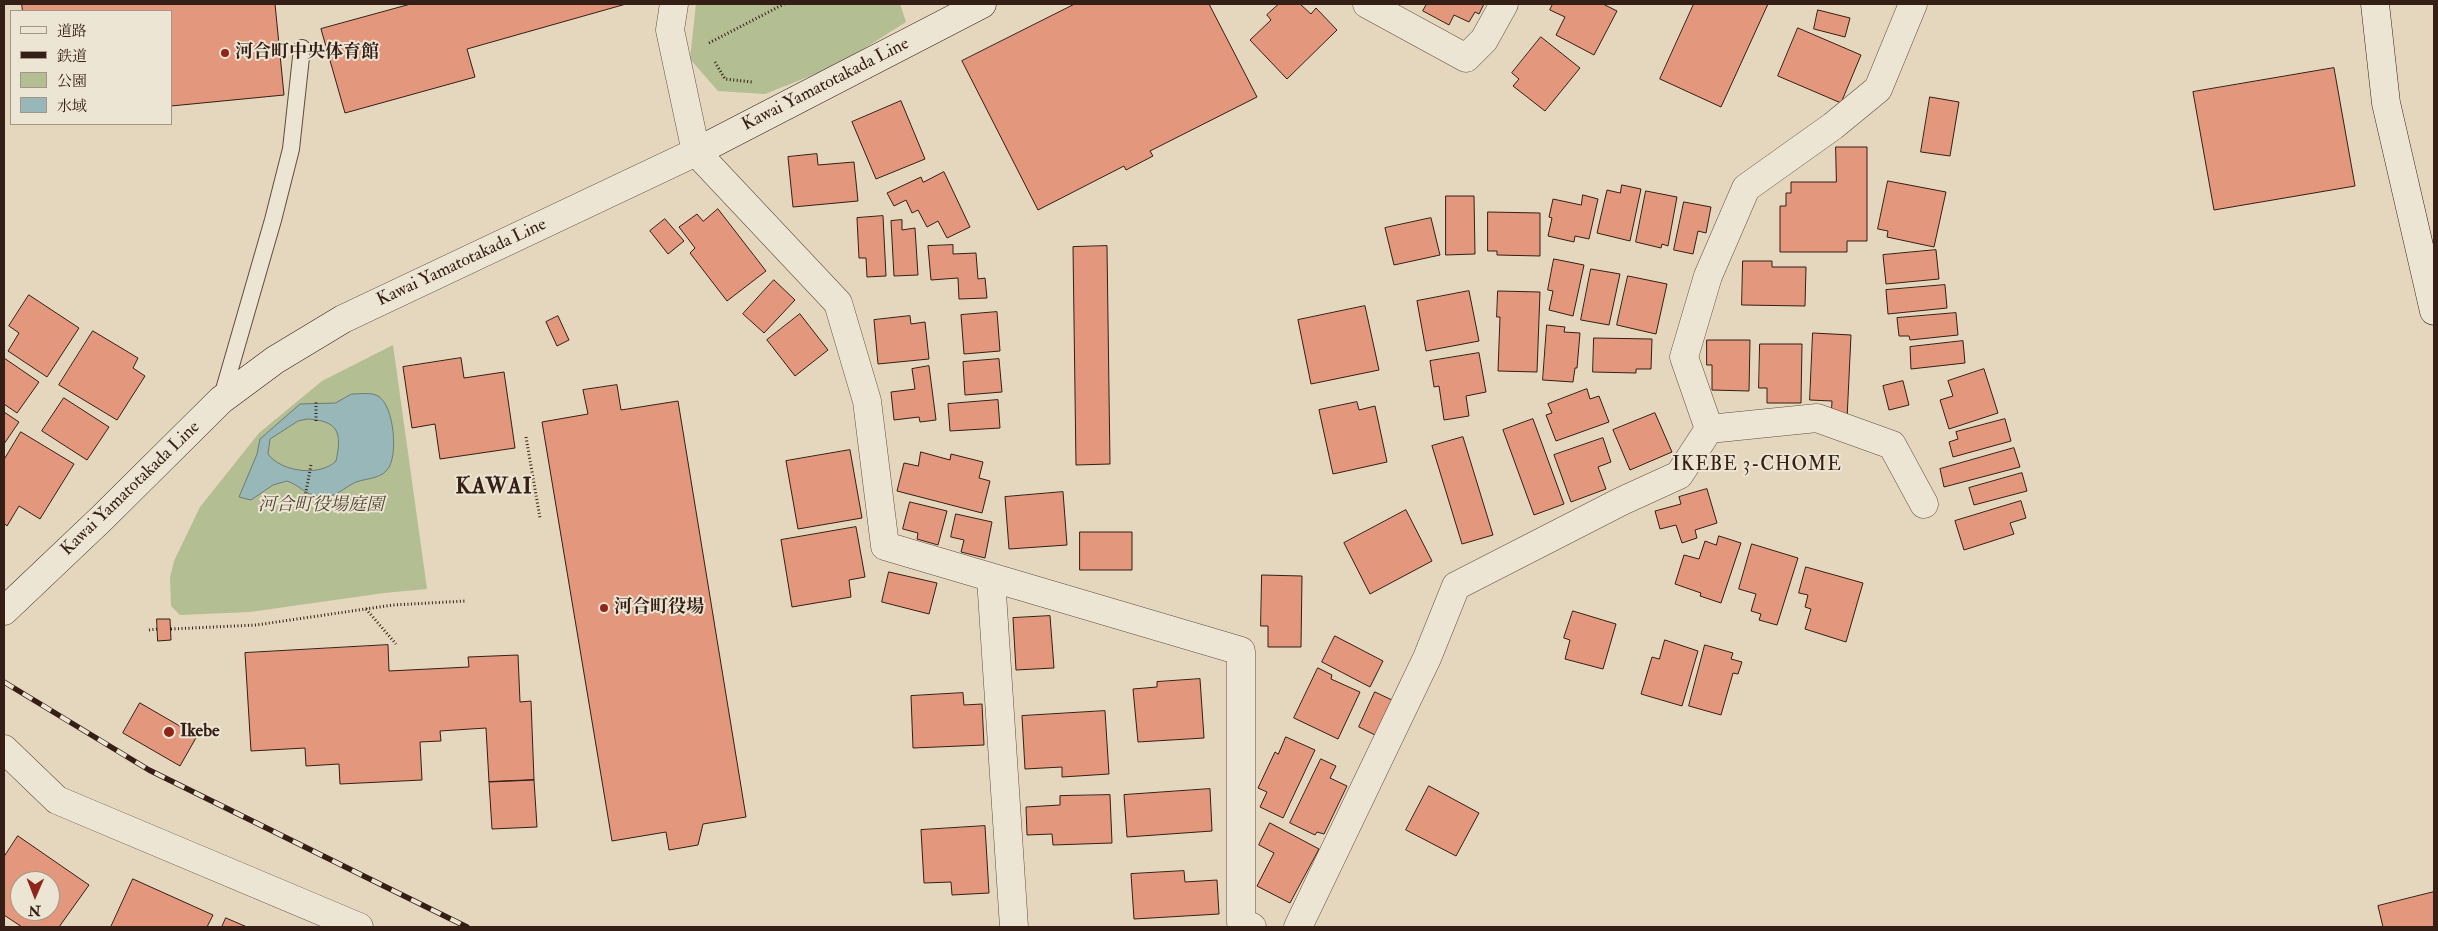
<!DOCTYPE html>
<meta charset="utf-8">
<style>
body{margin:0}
#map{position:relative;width:2438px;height:931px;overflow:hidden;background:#e4d7bd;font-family:"IM FELL Double Pica","Noto Serif JP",serif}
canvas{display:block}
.frame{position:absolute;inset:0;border:5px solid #351e15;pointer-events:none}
.legend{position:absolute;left:10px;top:10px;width:162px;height:115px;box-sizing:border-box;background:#ede5d4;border:1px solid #a39588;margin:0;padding:6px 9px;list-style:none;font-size:15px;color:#351e15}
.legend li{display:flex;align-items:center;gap:10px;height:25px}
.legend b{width:25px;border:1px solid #a39588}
.north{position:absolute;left:10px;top:871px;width:50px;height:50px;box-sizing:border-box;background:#ede5d4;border:1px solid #a39588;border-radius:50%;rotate:181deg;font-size:14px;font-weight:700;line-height:20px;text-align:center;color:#351e15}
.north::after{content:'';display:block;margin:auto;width:18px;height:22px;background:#8f2418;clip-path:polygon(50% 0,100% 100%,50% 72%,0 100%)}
</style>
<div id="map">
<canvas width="2438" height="931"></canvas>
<div class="frame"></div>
<ul class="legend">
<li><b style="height:6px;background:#ede5d4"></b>道路</li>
<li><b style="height:6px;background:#351e15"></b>鉄道</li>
<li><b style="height:14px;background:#b3be92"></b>公園</li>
<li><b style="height:14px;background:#98b7b9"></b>水域</li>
</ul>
<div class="north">N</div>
</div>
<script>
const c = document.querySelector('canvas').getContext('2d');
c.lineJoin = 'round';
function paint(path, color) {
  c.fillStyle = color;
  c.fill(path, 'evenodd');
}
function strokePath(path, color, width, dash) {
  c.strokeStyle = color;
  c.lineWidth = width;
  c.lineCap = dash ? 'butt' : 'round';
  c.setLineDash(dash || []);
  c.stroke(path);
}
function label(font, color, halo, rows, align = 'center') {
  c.font = font + ' "IM FELL Double Pica","Noto Serif JP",serif';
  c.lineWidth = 4;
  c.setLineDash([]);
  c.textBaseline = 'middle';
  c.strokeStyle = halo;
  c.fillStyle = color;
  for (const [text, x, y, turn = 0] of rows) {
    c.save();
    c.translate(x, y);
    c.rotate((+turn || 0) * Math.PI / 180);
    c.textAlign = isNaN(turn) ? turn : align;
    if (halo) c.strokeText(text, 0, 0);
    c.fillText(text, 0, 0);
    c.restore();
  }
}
paint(new Path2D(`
 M696 4H900L906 22 838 65 765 94 718 91 690 59Z
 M393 345 427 589 384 593 250 612 180 615 171 606 170 578 174 561 200 507 259 433 322 381Z`), '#b3be92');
const water = new Path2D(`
 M352 394C360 394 371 392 378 396 394 405 399 457 387 470 379 480 362 478 352 484 338 492 336 498 318 496 306 495 299 485 287 481L273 485 251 500 239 497 257 454 260 439 300 404 335 403ZM308 419C339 421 342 433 336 461 320 477 281 472 268 454L270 439 298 421Z`);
paint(water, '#98b7b9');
strokePath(water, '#707a77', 1);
const building = new Path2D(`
 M22 4H275L284 95 171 106V11H23Z
 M411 4H626L467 49 475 77 345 113 321 29Z
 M1075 4H1209L1257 97 1150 151 1153 156 1126 170 1124 166 1038 210 962 61Z
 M1279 4H1300L1311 14 1316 8 1337 30 1287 79 1250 40 1271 20 1267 15Z
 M1427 4H1484L1479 14 1475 12 1469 22 1454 15 1449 25 1423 11Z
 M1553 4H1603L1617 11 1594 55 1556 35 1565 17 1550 10Z
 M1694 4H1768L1721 107 1660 79Z
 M1818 10 1850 18 1845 37 1814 29Z
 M1798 28 1861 55 1841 103 1778 76Z
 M1541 37 1580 68 1545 111 1513 86 1519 79 1512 73Z
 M2334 68 2355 186 2214 210 2193 92Z
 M1930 97 1959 102 1950 156 1921 152Z
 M901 101 925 159 876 179 852 122Z
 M1836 147H1867V241H1847V252H1780V206H1786V193H1791V182H1836Z
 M817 154 818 165 854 162 858 201 793 207 788 157Z
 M944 172 970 227 947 238 938 221 927 227 918 210 912 213 906 200 894 206 887 193 921 177 923 182Z
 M1888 181 1946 192 1934 247 1887 237 1888 231 1878 229Z
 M1622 185 1641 189 1630 241 1597 233 1607 190 1620 193Z
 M1646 191 1677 197 1668 246 1662 244 1661 248 1636 242Z
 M1583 195 1598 199 1589 239 1575 236 1574 242 1548 236 1552 218 1549 217 1553 199 1581 205Z
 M1446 196H1474L1475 254 1446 255Z
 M1684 202 1711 207 1706 233 1698 231 1693 254 1674 250Z
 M718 209 766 271 727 301 690 253 695 248 679 227 697 214 703 221Z
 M1488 212 1540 213V256L1497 255V251H1488Z
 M883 216 886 276 867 277 866 258H859L857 218Z
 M1431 218 1440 255 1394 265 1385 228Z
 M665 219 684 241 668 254 650 231Z
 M902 220V230L915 228 918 275 894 276 891 221Z
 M953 245V254L976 253 978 279 985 278 987 298 959 299 958 278 931 280 928 246Z
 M1107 246 1110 464 1076 465 1073 247Z
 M1936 250 1939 279 1886 284 1883 255Z
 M1554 259 1584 265 1573 316 1549 310 1553 291 1548 290Z
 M1743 261H1772V267H1806L1805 306 1742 305Z
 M1591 269 1620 274 1609 325 1581 320Z
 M1628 276 1667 284 1656 334 1617 325Z
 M774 280 795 300 764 333 743 314Z
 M1945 285 1947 308 1888 314 1886 290Z
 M1469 291 1479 341 1426 351 1417 301Z
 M1498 291 1540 292 1537 372 1498 371 1500 317H1497Z
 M29 295 79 328 47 377 8 351 19 333 9 326Z
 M1365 306 1379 370 1311 384 1298 320Z
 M997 312 1000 351 964 354 961 315Z
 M1956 313 1958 335 1910 340 1909 336H1899L1897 318Z
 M800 314 828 350 795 376 767 340Z
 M558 316 569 340 557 346 546 322Z
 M910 316 911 324 925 322 929 359 878 364 874 320Z
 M1547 325 1565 327 1564 332 1580 333 1577 368H1575L1573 382 1543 380Z
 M93 331 138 358 133 368 145 376 117 420 59 385Z
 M1813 333 1851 335 1847 419H1831L1832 401 1810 400Z
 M1594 338 1652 339 1651 369H1636V373L1593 372Z
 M1707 340H1750L1749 391 1712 390V365H1707Z
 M1963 341 1965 363 1911 369 1910 347Z
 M1760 344H1802L1801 403H1767V388H1759Z
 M1479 353 1486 392 1466 396 1469 416 1444 420 1439 386 1434 387 1430 361Z
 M4 358 39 382 17 413 4 404Z
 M461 358 464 378 504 372 515 448 440 459 435 424 412 428 403 367Z
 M999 359 1002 392 965 395 963 362Z
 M929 366 936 420 920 422 919 417 894 420 891 392 915 389 912 369Z
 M1984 369 1998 413 1949 429 1940 400 1953 396 1948 381Z
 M1903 381 1909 405 1889 410 1883 386Z
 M617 385 621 410 678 401 746 817 703 824 698 845 669 850 666 832 612 841 542 422 588 414 583 390Z
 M1587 389 1590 399 1599 396 1609 422 1556 441 1546 415 1552 413 1548 404Z
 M64 398 109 427 87 460 42 431Z
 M998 400 1000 428 950 431 948 404Z
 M1357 402 1359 410 1375 406 1387 462 1333 474 1319 410Z
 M4 412 19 422 4 444Z
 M1655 413 1672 452 1630 470 1613 430Z
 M1533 419 1564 504 1534 515 1503 430Z
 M2005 419 2011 441 1953 457 1949 442 1958 439 1956 432Z
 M21 432 74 464 40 519 19 506 7 526 4 523V460Z
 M1463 437 1493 535 1462 544 1432 446Z
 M1603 438 1611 462 1598 467 1606 489 1571 502 1554 455Z
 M2014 448 2020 467 1944 487 1940 469Z
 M850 450 862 518 798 529 786 461Z
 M921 452 950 460 951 454 983 462 979 478 990 481 982 513 897 491 904 463 918 466Z
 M2022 473 2027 491 1974 505 1969 488Z
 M1707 489 1717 523 1695 530 1697 538 1682 543 1676 525 1660 529 1655 511 1681 504 1679 497Z
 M1063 492 1067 545 1009 549 1005 497Z
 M2021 501 2026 518 2010 523 2014 534 1964 550 1955 521Z
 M910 502 947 511 938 545 917 539 918 533 903 529Z
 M1406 510 1432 561 1370 594 1344 543Z
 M956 514 992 522 985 558 961 552 964 540 951 537Z
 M856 527 865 577 849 580 851 597 792 607 781 540Z
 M1080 532H1132V570H1080Z
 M1719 536 1741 543 1721 603 1700 596 1701 593 1675 584 1684 555 1699 559 1705 541 1716 545Z
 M1752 544 1798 558 1777 625 1759 620 1761 614 1751 611 1756 594 1739 589Z
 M1806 567 1863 583 1846 642 1805 629 1811 609 1805 607 1808 595 1799 593Z
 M889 572 937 583 929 614 882 602Z
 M1262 575 1302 576 1301 647H1268V626H1261Z
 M1573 611 1616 624 1603 669 1565 659 1570 640 1564 638Z
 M1050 616 1054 668 1016 670 1013 618Z
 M157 619H170L171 640 158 641Z
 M1335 636 1383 661 1370 687 1322 662Z
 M1665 640 1698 651 1682 706 1641 694 1652 657 1659 659Z
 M388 645 389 671 469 667 468 657 518 655 520 702 531 701 534 780 489 782 486 728 440 731 441 741 420 742 422 780 340 784 339 764 306 766 305 748 251 751 245 653Z
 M1705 645 1733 653 1731 659 1742 662 1738 674 1733 673 1721 715 1689 706Z
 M1318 668 1332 675 1331 679 1360 692 1338 739 1294 718Z
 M1200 679 1204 738 1138 742 1133 689 1157 687V682Z
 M1375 692 1392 700 1375 735 1359 727Z
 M963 693 964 705 982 704 984 745 913 748 911 696Z
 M140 703 197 736 180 766 123 733Z
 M1105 711 1109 774 1062 777V767L1025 769 1022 716Z
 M1286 737 1315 750 1283 818 1260 807 1267 792 1258 788 1275 752 1278 754Z
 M1321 759 1336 766 1330 778 1347 786 1324 834 1317 832 1315 835 1290 823Z
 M534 780 537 827 492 829 489 782Z
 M1429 786 1479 813 1456 856 1406 830Z
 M1210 789 1212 831 1127 837 1124 795Z
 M1110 795 1112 843 1053 845 1052 834 1027 835 1026 807 1060 805V796Z
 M1270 823 1319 849 1290 903 1257 886 1274 853 1259 845Z
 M985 826 989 893 952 895 951 882 924 883 921 830Z
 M18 836 89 885 59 927H22L4 915V857ZM20 881H50V911H20Z
 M1184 871 1185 882 1217 880 1219 914 1134 919 1131 874Z
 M133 879 213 915 207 927H111Z
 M2434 892V927H2383L2378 906Z
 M226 918 247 927H222Z`);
paint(building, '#e3977c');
strokePath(building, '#351e15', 1);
const service = new Path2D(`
 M221 400 273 220 291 149 302 48`);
const minor = new Path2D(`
 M674 4 670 30 696 152 838 303 867 401 885 546 1241 651V922L1252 927
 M1367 4 1466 58 1484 40 1504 4
 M1709 429 1817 418 1892 445 1924 504
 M991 578 1014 927
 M4 749 57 800 359 927
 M1298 927 1427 658 1456 586 1622 501 1679 475 1709 429 1684 357 1708 276 1746 188 1833 126 1878 89 1913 4`);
const secondary = new Path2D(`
 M2375 4 2386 103 2434 311
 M4 611 102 518 221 400 275 360 343 319 696 152 982 4`);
strokePath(service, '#614c3f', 18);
strokePath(minor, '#614c3f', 29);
strokePath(secondary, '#351e15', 29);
strokePath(new Path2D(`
 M709 43 784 4
 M715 62 725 79 752 82
 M316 421V400
 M526 437 540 518
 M305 497 311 465
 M366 609 396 644
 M171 629 256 625 393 605 466 601
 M149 630 157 629`), '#351e15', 3, [1, 2.5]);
strokePath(service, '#ede5d4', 16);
strokePath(minor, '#ede5d4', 28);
strokePath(secondary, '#ede5d4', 28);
const rail = new Path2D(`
 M4 682 149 770 467 927`);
strokePath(rail, '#351e15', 5.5);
strokePath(rail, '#ede5d4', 4, [11]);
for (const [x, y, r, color] of [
 [225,53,5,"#8f2418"],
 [604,608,5,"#8f2418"],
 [169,732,6,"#8f2418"]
]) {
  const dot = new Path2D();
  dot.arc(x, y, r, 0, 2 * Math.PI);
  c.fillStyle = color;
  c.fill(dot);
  strokePath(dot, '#ede5d4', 2);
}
label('bold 18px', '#351e15', '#ede5d4', [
 ["河合町中央体育館",235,53],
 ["河合町役場",614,608],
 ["Ikebe",180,732]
], 'left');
label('18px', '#351e15', '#ede5d4', [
 ["Kawai Yamatotakada Line",826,85,-27],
 ["Kawai Yamatotakada Line",462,263,-25],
 ["Kawai Yamatotakada Line",131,489,-44]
]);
label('italic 18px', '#544634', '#ede5d4', [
 ["河合町役場庭園",321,506]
]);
c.letterSpacing = '1px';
label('19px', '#351e15', '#ede5d4', [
 ["IKEBE 3-CHOME",1757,466]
]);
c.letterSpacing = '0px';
c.letterSpacing = '1px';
label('bold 22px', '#351e15', '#ede5d4', [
 ["KAWAI",494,488]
]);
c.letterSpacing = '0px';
</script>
